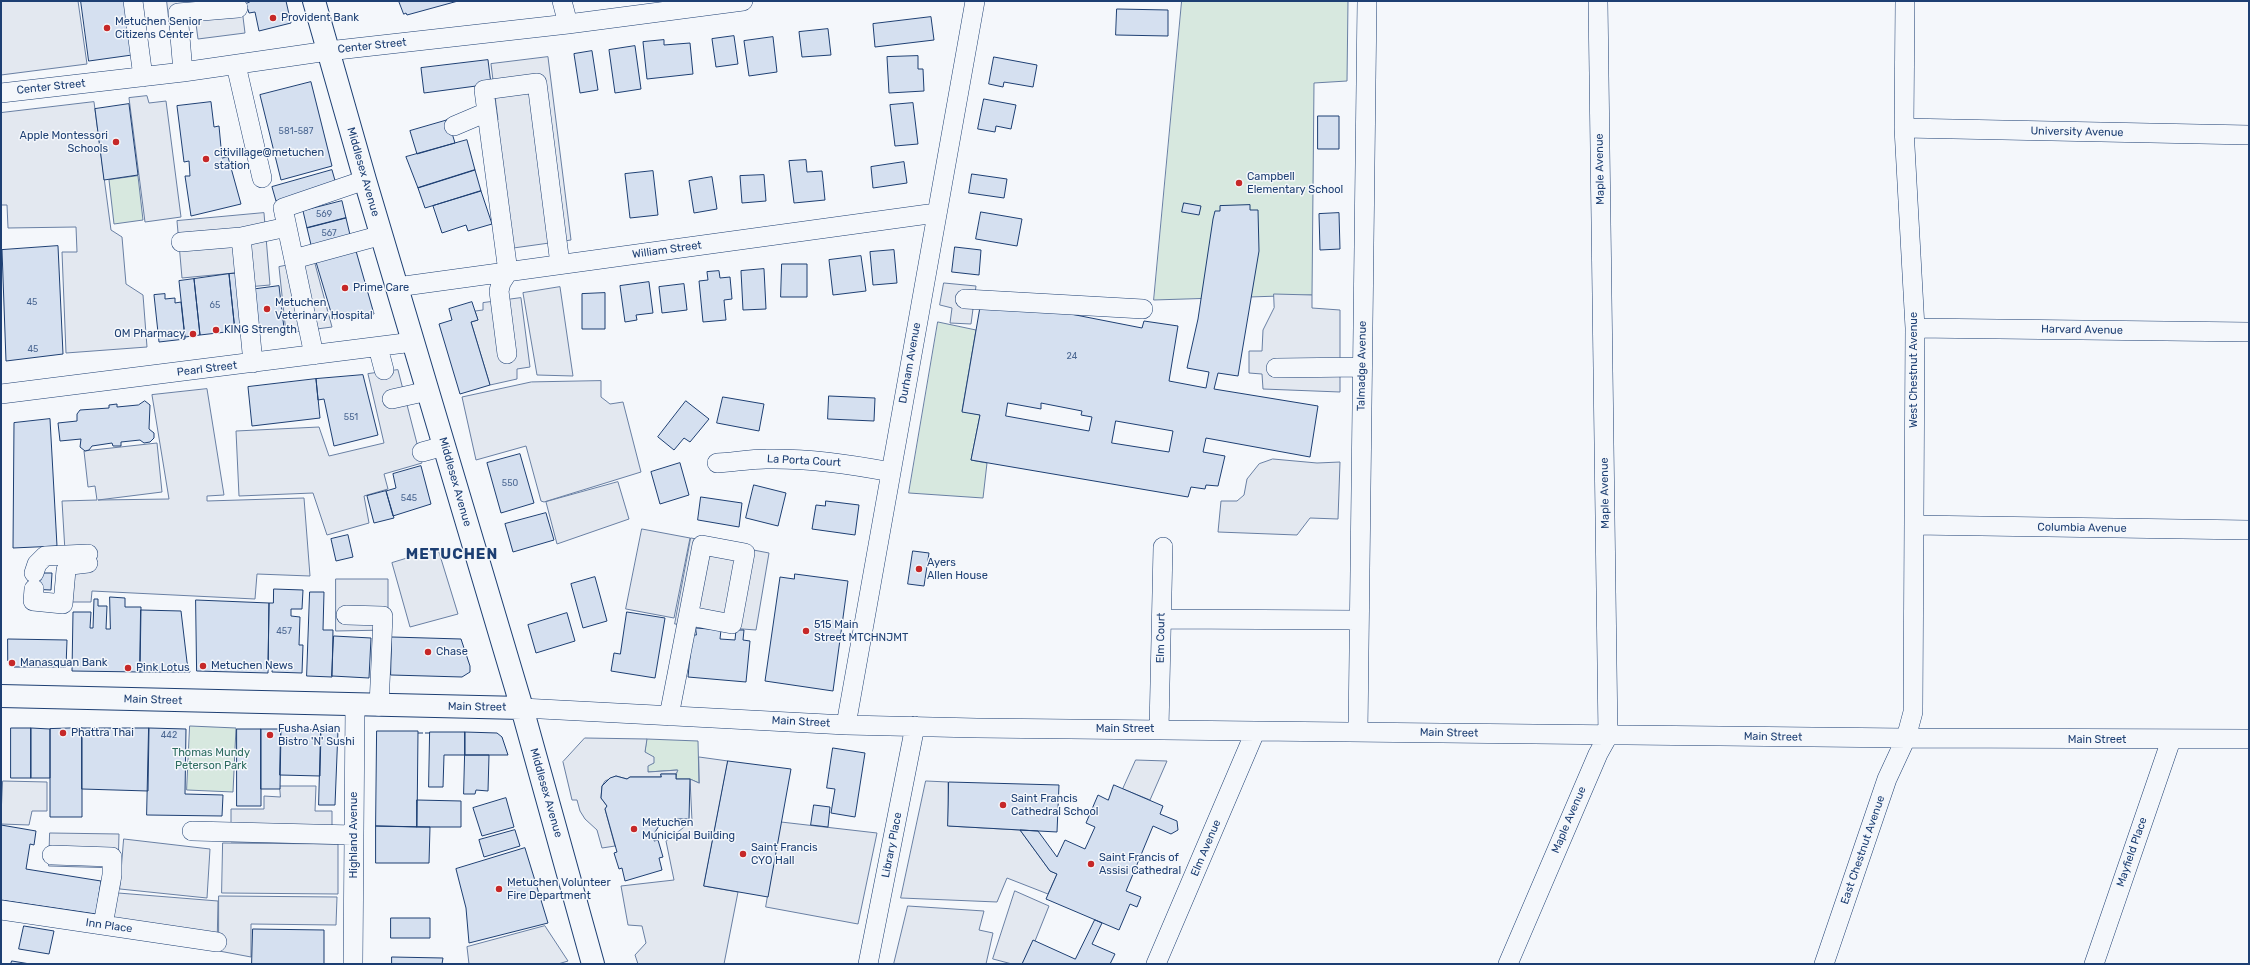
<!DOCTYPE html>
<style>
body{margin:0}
#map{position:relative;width:2250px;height:965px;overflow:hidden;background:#f4f7fb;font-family:Rubik,sans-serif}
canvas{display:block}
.frame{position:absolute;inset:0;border:2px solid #1d3f73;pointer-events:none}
</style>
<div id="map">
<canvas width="2250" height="965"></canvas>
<div class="frame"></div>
</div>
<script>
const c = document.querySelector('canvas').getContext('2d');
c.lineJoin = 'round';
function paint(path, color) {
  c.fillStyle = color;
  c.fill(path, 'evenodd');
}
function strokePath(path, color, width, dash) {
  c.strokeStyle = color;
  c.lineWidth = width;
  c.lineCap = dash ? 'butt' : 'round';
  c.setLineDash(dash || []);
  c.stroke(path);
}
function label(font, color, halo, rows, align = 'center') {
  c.font = font + ' Rubik,sans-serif';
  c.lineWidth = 3;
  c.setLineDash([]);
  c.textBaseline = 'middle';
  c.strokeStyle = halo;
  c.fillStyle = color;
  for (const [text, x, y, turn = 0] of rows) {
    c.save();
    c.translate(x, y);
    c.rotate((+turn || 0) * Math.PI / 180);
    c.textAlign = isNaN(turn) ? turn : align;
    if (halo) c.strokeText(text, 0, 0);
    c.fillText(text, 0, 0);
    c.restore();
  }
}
const green = new Path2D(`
 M1182 1H1348L1347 81 1314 83 1312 295 1154 300Z
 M138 176 143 220 114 224 109 180Z
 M938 322 976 330 962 411 980 415 971 460 987 463 983 498 909 493Z
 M190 726 236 728 233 792 187 790Z
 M647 739 698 741 699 783 690 779H676L677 770 648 772 645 752Z`);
paint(green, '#d7e8df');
strokePath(green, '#687fa3', 1);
const parking = new Path2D(`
 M1 1H78L87 64 1 75Z
 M167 1H241L245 33 198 39 196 24 170 27Z
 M548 57 571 240 499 250 483 122 498 120 491 64Z
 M147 96 149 103 166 101 181 217 145 222 129 98Z
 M94 102 111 230 122 237 126 284 143 295 147 347 66 353 62 252H77L76 227 8 228 7 205H1V113Z
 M264 213 270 285 247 287 245 272 182 278 177 221Z
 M314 260 332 327 286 333 279 267Z
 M944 283 976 286 971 324 950 323 952 308 940 305Z
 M560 287 573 376 537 375 523 293Z
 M1274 294 1312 295V308L1340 310V392L1263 389 1262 374 1249 373V351H1262L1263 330 1274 308Z
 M521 298 530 367 517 369V379L490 385 471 322 478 320 475 311 483 310V303Z
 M398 370 422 463 384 474 388 489 364 496 369 523 327 535 313 493 239 496 236 431 319 427 329 456 384 443 368 374Z
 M601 381V397L610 404 623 402 641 472 544 502 541 501 526 446 476 460 462 397 531 382Z
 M207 389 224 495 207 496V501L304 498 310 576 257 574 255 599 92 591 91 602H68L62 501 97 500 95 486 88 487 84 451 157 443 162 492 98 500 169 499 152 395Z
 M1273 459 1317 463 1340 462 1338 519 1310 518 1297 535 1218 532 1221 501H1237L1244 495 1247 479 1259 464Z
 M618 482 629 519 557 544 546 502Z
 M642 529 690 538 674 618 626 609Z
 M691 538 769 553 756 630 675 624Z
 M438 549 458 614 410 627 392 563Z
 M336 579H388V630L336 631Z
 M585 738 647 739 645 752 654 757V763L648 766V772L678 770 676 774H661V777H630L627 779 616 776 605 781 602 786 601 798 607 806 605 809 615 846 602 848 597 830 585 819 580 811 577 800H572L563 762Z
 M699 757 728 761 704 886 738 892 724 964H638L635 955 646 943 642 926 628 925 621 886 674 880 666 841 692 821 690 779 699 783Z
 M1136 760 1167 761 1150 800 1123 789Z
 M3 781 47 782V811H32L29 825 1 824Z
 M926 781 948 782 949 826 1020 830 1050 871 1057 874 1048 894 1007 878 997 902 901 898Z
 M280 786H316L315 811H332V843L231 842V809H264V796L280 797Z
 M781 822 877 833 858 924 766 907Z
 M50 833 119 834 118 868 49 866Z
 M124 839 210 849 207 898 120 889Z
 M223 843 338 844V894L222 893Z
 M1015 891 1049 906 1035 941 1022 964H1012L993 959Z
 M118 893 218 901 217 949 111 934Z
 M219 896 337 897 336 925 251 924V957L219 951Z
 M908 906 984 911 979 930 993 933 986 964H894Z
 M545 926 568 961 558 964H469L467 947Z`);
paint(parking, '#e3e8f0');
strokePath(parking, '#687fa3', 1);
const building = new Path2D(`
 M81 1H125L132 55 89 61Z
 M252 1H286L291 23 259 31 255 12 249 13 246 4Z
 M399 1H458L407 15 406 13 404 14Z
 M1117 9 1168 10V36L1116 35Z
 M931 17 934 40 875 47 873 24Z
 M828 29 831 55 802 57 799 32Z
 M734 36 738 64 716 67 712 39Z
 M773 37 777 72 749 76 744 41Z
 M664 40V45L690 43 693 74 647 79 643 42Z
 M635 46 641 89 615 93 609 50Z
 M592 51 598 90 580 93 574 54Z
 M918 56V69H923L924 91 889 93 887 57Z
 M994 57 1037 65 1033 87 1004 82 1003 87 989 84Z
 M488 60 491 84 424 93 421 68Z
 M311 82 332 166 281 180 260 95Z
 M984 99 1016 105 1011 129 996 126 995 132 978 129Z
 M211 102 214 127 219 126 222 158 228 157 241 204 191 216 185 176H190L189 161 184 162 177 106Z
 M913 103 918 144 895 146 890 105Z
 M129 104 138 175 104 180 95 109Z
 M1318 116H1339V149H1318Z
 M448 120 455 143 417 154 410 131Z
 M467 140 475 170 418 188 406 157Z
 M806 160 807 172 822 171 825 200 794 203 789 161Z
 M904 162 907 183 873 188 871 167Z
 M332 170 336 184 276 201 272 187Z
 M475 170 481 191 425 208 418 188Z
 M653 171 658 215 630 218 625 174Z
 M972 174 1007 179 1004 198 969 193Z
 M764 175 766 201 742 203 740 176Z
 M712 177 717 209 694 213 689 181Z
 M481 191 492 224 468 231 466 225 442 233 433 206Z
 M342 201 346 218 307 228 303 211Z
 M1184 203 1201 206 1199 215 1182 212Z
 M1250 205V210H1258L1259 251 1238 376 1218 373 1214 389 1318 406 1310 457 1206 438 1203 452 1225 456 1218 486 1206 485 1205 489 1191 487 1188 497 971 460 980 415 962 412 980 307H1035L1142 328 1144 321 1178 326 1169 381 1206 388 1209 372 1187 368 1198 319 1213 219 1215 211H1220V206ZM1008 403 1041 409V403L1082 411 1081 415 1092 417 1089 431 1006 416ZM1116 421 1173 431 1169 452 1112 443Z
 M981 212 1022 219 1017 246 976 239Z
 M1339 213 1340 249 1320 250 1319 214Z
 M346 218 351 239 312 249 307 228Z
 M58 246 63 354 6 361 2 250Z
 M955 247 981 250 979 275 952 272Z
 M894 250 897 283 873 285 870 252Z
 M356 251 374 314 333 319 316 262Z
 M861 256 866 291 833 295 829 260Z
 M782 264H807V297H781Z
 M764 269 766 309 743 310 741 271Z
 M719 271 720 278 730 277 732 299 724 300 726 320 703 322 699 281 708 280 707 272Z
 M241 273 248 330 235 331 229 274Z
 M229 274 235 331 200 335 194 279Z
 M194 279 200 335 185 337 179 281Z
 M649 282 653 313 636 315 637 320 625 322 620 286Z
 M684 284 687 310 662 313 659 287Z
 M279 286 284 328 254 331 249 290Z
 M605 293V329H582V294Z
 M165 294V299L175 298V303L181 302 185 339 159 342 154 295Z
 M472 302 478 320 471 322 490 385 460 394 439 324 452 320 449 309Z
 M363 375 378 435 334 446 324 399 318 400 316 379Z
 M316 379 320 418 252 426 248 387Z
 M829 396 875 398 874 421 828 419Z
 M723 397 764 404 759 431 717 423Z
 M145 401 150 405 149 429 154 433V438L150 442 144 443 140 440 121 442V446H113L112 443 92 446 89 450 85 451 80 447 81 439 60 441 58 423 77 421V414L80 410 109 408V405L117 404V407L138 405Z
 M686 401 709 419 690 442 684 438 674 450 658 437Z
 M50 419 57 546 13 548 14 423Z
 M520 454 534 503 501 513 487 463Z
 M680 463 689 495 660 504 651 472Z
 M421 466 431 504 393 516 386 491 396 488 393 474Z
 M754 485 786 493 778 526 746 518Z
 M386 491 394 518 374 523 367 496Z
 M701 497 742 503 739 527 698 520Z
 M826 501 859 505 855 535 812 529 816 505 825 506Z
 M546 513 554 540 513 552 505 524Z
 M348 535 353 557 336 561 331 539Z
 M913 551 929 553 924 586 908 584Z
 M29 573H52L51 590 29 589Z
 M795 574 848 581 833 691 765 681 780 577 794 579Z
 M595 577 607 621 583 628 571 584Z
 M274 589 303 590 302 609H291V616L300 617 299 645H303L302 673 272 672V667H268L269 603H273Z
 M310 592H324L323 630H333L332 677 307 676Z
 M110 597 125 598V607H141L140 672 72 671 73 612H91L90 628H93L94 599H98V606H107L106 629H110Z
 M196 600 269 603 268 673 197 671Z
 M141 610 181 611 187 662 190 672H140Z
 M627 612 665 618 655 678 611 671 614 653 620 654Z
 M567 613 575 641 536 653 528 625Z
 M696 628 721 630 720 639 735 640 736 630H744L743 640 750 641 746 682 688 677 692 635H696Z
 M334 636 371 638 369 678 332 676Z
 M392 637 461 639 470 666V672L462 677 391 675Z
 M8 639 67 640 66 667H14L8 661Z
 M11 728H31V778H11Z
 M31 728 50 729V778H31Z
 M82 728H149L148 791 82 789Z
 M82 728V817H50V729Z
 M149 728 186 729 185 794 223 795 222 816 147 815Z
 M237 729H261V806H237Z
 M261 729H281L280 789H261Z
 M281 729 321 730 320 776 280 775Z
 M321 730H338L335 805H319Z
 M377 731H418L417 827 376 826Z
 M430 732H465V755H444L443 787H429Z
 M465 732 497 733 502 737 508 755H465Z
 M833 748 865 753 855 817 831 813 835 789 827 788Z
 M465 755H489L488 791 476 790 475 794H464Z
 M728 761 791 769 768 897 704 886Z
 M661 774H676V779H690L689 819H676V823H664L663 820 653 835 654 841 658 840 663 857 659 858 662 870 625 881 622 868 619 869 614 853 617 852 605 809 607 806 601 798 602 786 610 778 616 776 627 779 630 777H661Z
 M949 782 1059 785 1057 832 948 826Z
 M1114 785 1163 806 1160 814 1177 821 1178 830 1171 834 1153 826 1126 891 1141 897 1137 907 1130 904 1119 930 1046 899 1057 874 1050 871 1020 830 1038 831 1057 857 1065 840 1085 849 1095 827 1086 823 1098 795 1108 800Z
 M506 798 514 827 482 836 473 808Z
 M417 800 461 801V827H417Z
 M814 805 830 807 828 827 811 825Z
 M1 825 36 831 34 845 30 844 26 869 101 881 96 914 1 900Z
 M376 826 430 827 429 863H376Z
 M515 830 520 846 484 857 479 840Z
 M525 848 548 923 469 943 466 908 456 869Z
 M391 918H430V938H391Z
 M1095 920 1102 923 1092 944 1115 954 1110 964H1022L1033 940 1075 959Z
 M24 926 54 931 49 954 19 949Z
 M253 929 324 930V964H252Z
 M392 957 443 958 442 964H392Z
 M12 961 30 964H11Z`);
paint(building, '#d5e0f0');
strokePath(building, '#1d3f73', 1);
const minor = new Path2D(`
 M133 1 143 77
 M562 1 568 24
 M236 65 262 178
 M183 72 178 13 238 8
 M1 93 183 72 328 51 568 24 743 1
 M454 126 487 112
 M1904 128 2249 135
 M241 237 253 363
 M181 242 241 237 287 227
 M294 259 382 235
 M397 287 936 213
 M965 299 1143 309
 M1915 328 2249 332
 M378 347 384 370
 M507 354 499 291 501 283 508 272 484 90 537 83 560 264
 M314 355 283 208 365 180
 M1276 368 1362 367
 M1 394 413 342
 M392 399 428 391
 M422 452 444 446
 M717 463C734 462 750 459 766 459 808 458 850 464 891 472
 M1914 525 2249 530
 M34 573 37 564 45 556 88 554
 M34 589 33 601 63 604 66 570 71 565 88 563
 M346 615 383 616 379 706
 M1162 619 1359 620
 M522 708 846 725 977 728 1906 738 2249 739
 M669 716 702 545 745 553 732 624 690 616
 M846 725 975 1
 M1159 729 1163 547
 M1358 732 1367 1
 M192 831 354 835
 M52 855 112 857V875L103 925
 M1 910 217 942
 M353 964 355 705
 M868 964 915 726
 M1156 964 1255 732
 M1508 964 1598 754 1608 736 1598 1
 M1824 964 1887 779 1906 738 1913 712 1915 328 1904 128 1905 1
 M2094 964 2171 740`);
const major = new Path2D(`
 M314 1 365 180 522 708 593 964
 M1 696 522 708`);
strokePath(minor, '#1d3f73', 20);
strokePath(major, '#1d3f73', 24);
strokePath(minor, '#f4f7fb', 19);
strokePath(major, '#f4f7fb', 22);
strokePath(new Path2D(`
 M418 733H430`), '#1d3f73', 1, [5, 2]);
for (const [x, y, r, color] of [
 [273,18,4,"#c62828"],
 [107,28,4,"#c62828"],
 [116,142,4,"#c62828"],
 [206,159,4,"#c62828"],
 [1239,183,4,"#c62828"],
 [345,288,4,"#c62828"],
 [267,309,4,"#c62828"],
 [216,330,4,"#c62828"],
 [193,334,4,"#c62828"],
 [919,569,4,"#c62828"],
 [806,631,4,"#c62828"],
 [428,652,4,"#c62828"],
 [12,663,4,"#c62828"],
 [203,666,4,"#c62828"],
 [128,668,4,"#c62828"],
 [63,733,4,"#c62828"],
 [270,735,4,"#c62828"],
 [1003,805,4,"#c62828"],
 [634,829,4,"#c62828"],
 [743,854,4,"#c62828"],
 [1091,864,4,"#c62828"],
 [499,889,4,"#c62828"]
]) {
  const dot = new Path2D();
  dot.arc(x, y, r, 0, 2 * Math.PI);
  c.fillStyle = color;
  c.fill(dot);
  strokePath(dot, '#f4f7fb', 1.5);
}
label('9px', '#4b6792', null, [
 ["581-587",296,131],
 ["569",324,214],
 ["567",329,233],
 ["45",32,302],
 ["65",215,305],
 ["45",33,349],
 ["24",1072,356],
 ["551",351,417],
 ["550",510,483],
 ["545",409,498],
 ["457",284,631],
 ["442",169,735]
]);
label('11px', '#1d3f73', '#f4f7fb', [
 ["Provident Bank",281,18],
 ["Metuchen Senior",115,22],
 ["Citizens Center",115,35],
 ["Apple Montessori",108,136,"right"],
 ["Schools",108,149,"right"],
 ["citivillage@metuchen",214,153],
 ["station",214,166],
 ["Campbell",1247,177],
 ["Elementary School",1247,190],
 ["Prime Care",353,288],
 ["Metuchen",275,303],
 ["Veterinary Hospital",275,316],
 ["KING Strength",224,330],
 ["OM Pharmacy",185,334,"right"],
 ["Ayers",927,563],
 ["Allen House",927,576],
 ["515 Main",814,625],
 ["Street MTCHNJMT",814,638],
 ["Chase",436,652],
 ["Manasquan Bank",20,663],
 ["Metuchen News",211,666],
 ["Pink Lotus",136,668],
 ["Fusha Asian",278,729],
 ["Bistro 'N' Sushi",278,742],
 ["Phattra Thai",71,733],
 ["Saint Francis",1011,799],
 ["Cathedral School",1011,812],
 ["Metuchen",642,823],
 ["Municipal Building",642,836],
 ["Saint Francis",751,848],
 ["CYO Hall",751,861],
 ["Saint Francis of",1099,858],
 ["Assisi Cathedral",1099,871],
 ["Metuchen Volunteer",507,883],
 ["Fire Department",507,896]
], 'left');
label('11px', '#1d3f73', '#f4f7fb', [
 ["Center Street",372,46,-6],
 ["Center Street",51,87,-6],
 ["University Avenue",2077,132,1],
 ["Maple Avenue",1600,169,-91],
 ["Middlesex Avenue",363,172,74],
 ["William Street",667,250,-8],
 ["Harvard Avenue",2082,330,1],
 ["Durham Avenue",910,363,-80],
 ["Talmadge Avenue",1362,366,-89],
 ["Pearl Street",207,369,-7],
 ["West Chestnut Avenue",1914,370,-90],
 ["La Porta Court",804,461,3],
 ["Middlesex Avenue",455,482,74],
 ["Maple Avenue",1605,493,-91],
 ["Columbia Avenue",2082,528,1],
 ["Elm Court",1161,638,-89],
 ["Main Street",153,700,2],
 ["Main Street",477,707,1],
 ["Main Street",801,722,3],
 ["Main Street",1125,729],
 ["Main Street",1449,733,1],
 ["Main Street",1773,737,1],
 ["Main Street",2097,740],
 ["Middlesex Avenue",546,793,74],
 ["Maple Avenue",1569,820,-67],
 ["Highland Avenue",354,835,-90],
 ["Library Place",892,845,-79],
 ["Elm Avenue",1206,848,-67],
 ["East Chestnut Avenue",1863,850,-71],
 ["Mayfield Place",2132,852,-71],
 ["Inn Place",109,926,8]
]);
label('11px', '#2c6c60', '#f4f7fb', [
 ["Thomas Mundy",211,753],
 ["Peterson Park",211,766]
]);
c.letterSpacing = '1px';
label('bold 15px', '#1d3f73', '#f4f7fb', [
 ["METUCHEN",452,555]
]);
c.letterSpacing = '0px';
</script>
